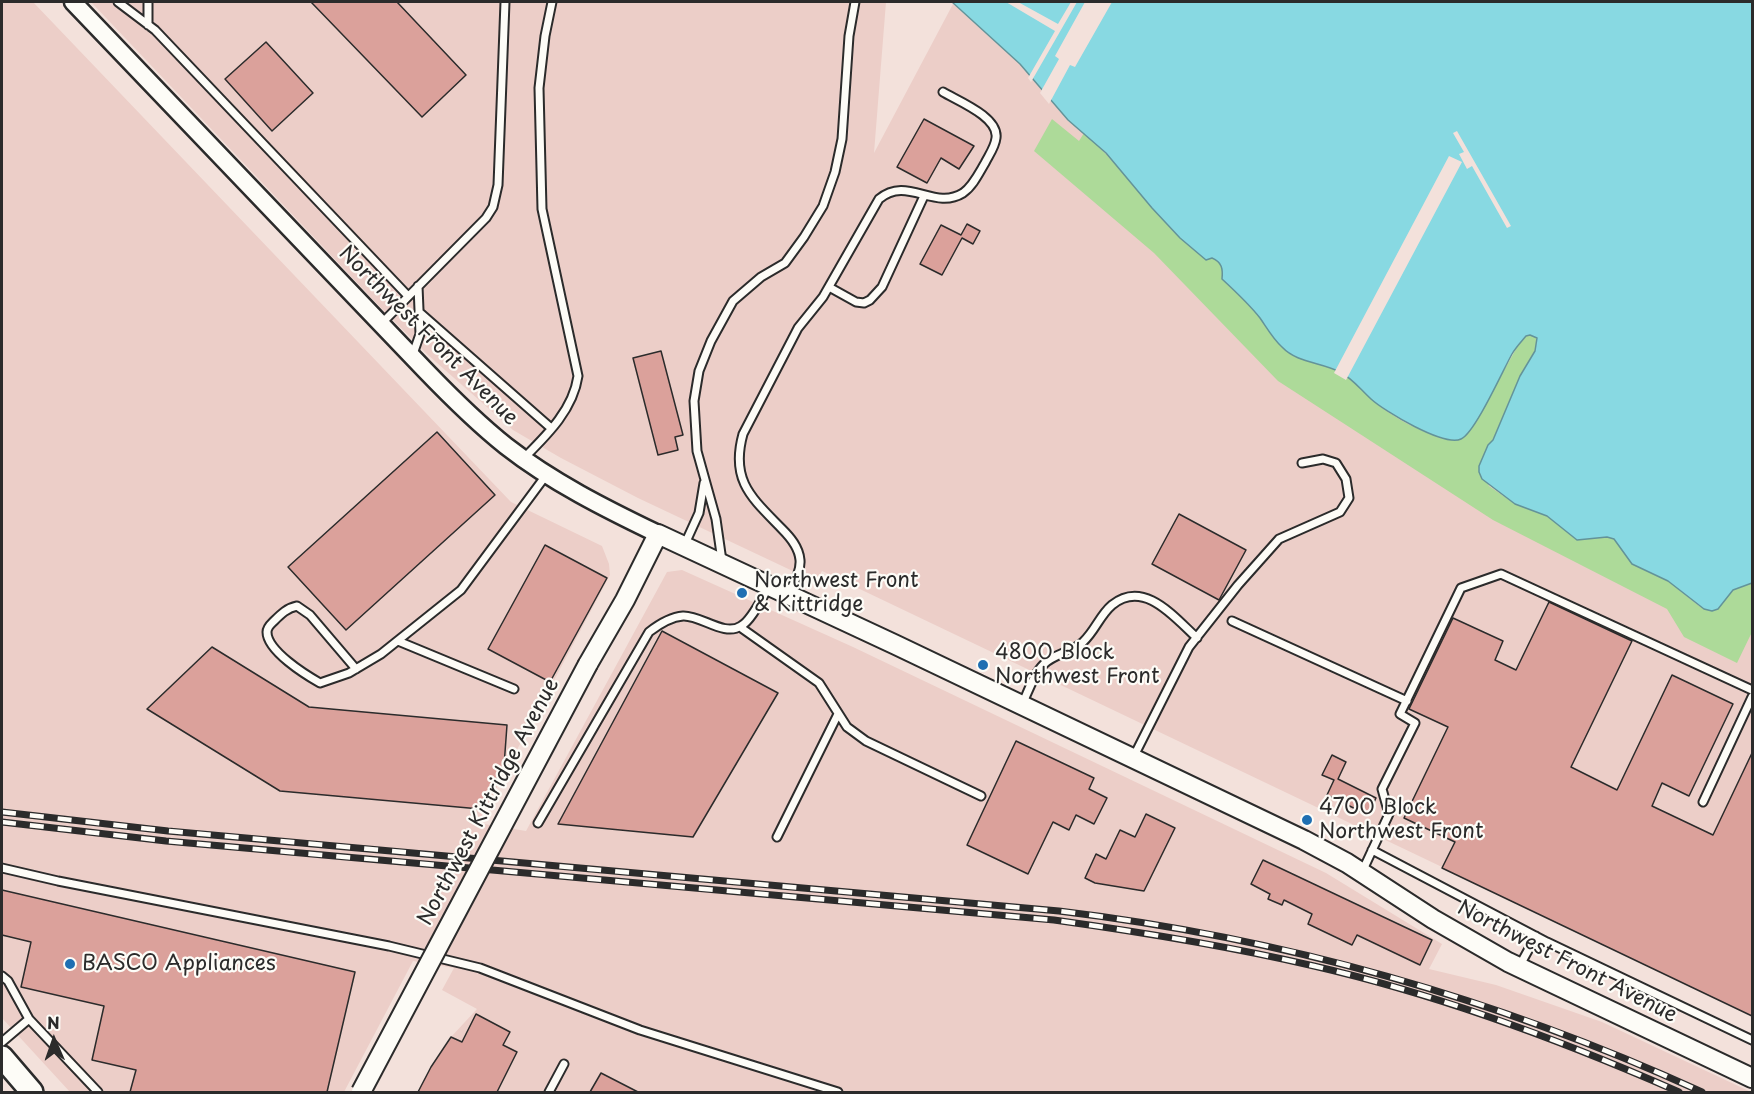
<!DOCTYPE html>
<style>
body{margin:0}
#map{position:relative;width:1754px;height:1094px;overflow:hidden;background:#f3e1db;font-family:"Playpen Sans",sans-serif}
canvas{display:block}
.frame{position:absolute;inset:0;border:3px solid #2b2b2b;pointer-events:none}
.north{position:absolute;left:24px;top:1010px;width:60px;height:60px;-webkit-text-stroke:4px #fdfcf7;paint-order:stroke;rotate:358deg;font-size:16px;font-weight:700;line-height:24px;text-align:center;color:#2b2b2b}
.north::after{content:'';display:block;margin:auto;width:21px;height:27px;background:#2b2b2b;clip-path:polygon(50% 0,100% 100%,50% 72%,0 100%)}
</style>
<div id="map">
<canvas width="1754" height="1094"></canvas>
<div class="frame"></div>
<div class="north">N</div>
</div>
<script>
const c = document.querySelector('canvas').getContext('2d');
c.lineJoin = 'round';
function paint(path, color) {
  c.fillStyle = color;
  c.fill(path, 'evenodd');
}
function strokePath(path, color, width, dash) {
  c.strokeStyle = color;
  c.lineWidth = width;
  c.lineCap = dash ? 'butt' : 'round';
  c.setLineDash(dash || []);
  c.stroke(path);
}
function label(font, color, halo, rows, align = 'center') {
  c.font = font + ' "Playpen Sans",sans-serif';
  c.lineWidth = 4.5;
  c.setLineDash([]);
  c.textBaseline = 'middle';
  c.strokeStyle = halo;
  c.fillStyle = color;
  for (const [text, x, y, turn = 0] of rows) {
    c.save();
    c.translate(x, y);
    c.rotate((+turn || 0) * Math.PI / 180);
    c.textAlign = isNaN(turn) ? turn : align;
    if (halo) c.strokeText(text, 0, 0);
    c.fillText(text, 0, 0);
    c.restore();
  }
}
paint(new Path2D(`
 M2 2H33L511 502 602 546 609 564 610 575 478 823 526 831 667 572 682 570 853 647 1326 873 1442 944 1429 969 1496 985 1602 1022 1751 1092H418L431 1067 451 1037 477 1009 442 990 454 968 413 961 344 1092H70L2 1018Z
 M91 2H886L874 153 953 4 1020 64 1067 120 1683 591 1752 583V1015L822 571 816 582 638 498 561 458 513 430 428 355 380 307Z`), '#eccec8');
paint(new Path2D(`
 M1052 119 1079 141 1084 133 1093 141C1124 171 1149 207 1180 238 1186 243 1192 249 1198 253 1210 263 1226 253 1222 279 1235 292 1249 304 1260 318 1268 328 1273 339 1282 347 1298 363 1321 362 1340 372 1353 379 1361 390 1371 399 1391 417 1435 442 1461 439L1484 406 1517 347 1526 336 1530 335 1537 337 1535 351 1520 376 1493 440 1488 445 1479 466 1489 486 1515 504 1547 516 1577 540 1607 537 1614 539 1632 564 1668 581 1699 606 1718 609 1733 590 1752 583V632L1737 663 1684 637 1667 609 1493 520 1278 381 1154 253 1034 151Z`), '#adda99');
const water = new Path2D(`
 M952 2H1752V583L1733 590 1718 609 1712 611 1704 609 1668 581 1632 564 1614 539 1607 537 1577 540 1547 516 1515 504 1482 479 1479 472V466L1488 445 1493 440 1520 376 1535 351 1537 338 1530 335 1526 336C1521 342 1516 347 1512 354 1503 370 1475 433 1461 439 1444 447 1384 411 1371 399 1360 389 1353 379 1340 372 1321 362 1297 363 1282 347 1273 339 1267 328 1260 318 1249 304 1235 291 1222 279 1223 269 1222 262 1212 258L1206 260 1180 238 1152 208 1106 153 1068 120 1020 64Z`);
paint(water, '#88d9e2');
strokePath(water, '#639399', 1.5);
paint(new Path2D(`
 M1006 2H1018L1058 24 1071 2H1077L1031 82 1028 78 1055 31Z
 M1085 2H1112L1075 67 1070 65 1049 104 1040 93 1059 59 1055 56Z
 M1457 131 1511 226 1507 228 1472 166 1467 169 1459 154 1464 152 1453 133Z
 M1449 156 1462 162 1346 380 1334 373Z`), '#f3e1db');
const building = new Path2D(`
 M311 2H397L466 75 422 117Z
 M266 42 313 93 272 131 225 79Z
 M924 119 974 146 959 169 941 158 927 183 897 167Z
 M967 224 980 231 973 244 962 238 942 275 920 264 941 225 961 235Z
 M661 351 683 435 675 437 678 450 658 455 633 358Z
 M437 432 495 495 346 630 288 567Z
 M1179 514 1246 550 1219 600 1152 564Z
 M545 545 607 578 550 682 488 649Z
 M1549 602 1632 641 1571 767 1617 790 1672 675 1733 704 1689 796 1662 783 1652 806 1713 835 1752 753V1016L1442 868 1455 842 1404 818 1448 727 1409 709 1453 618 1503 641 1495 660 1516 670Z
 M662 631 778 693 693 837 558 824Z
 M212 647 309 707 507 725 504 766 480 809 280 791 147 709Z
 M1016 741 1094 778 1089 789 1107 798 1094 824 1076 815 1069 830 1053 822 1028 874 967 845Z
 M1332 755 1346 762 1338 779 1376 798 1368 815 1327 795 1334 780 1322 775Z
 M1146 814 1175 828 1144 891 1095 883 1085 878 1096 854 1106 859 1120 830 1135 837Z
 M1263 860 1432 940 1420 965 1357 935 1352 945 1308 924 1312 914 1284 900 1282 905 1268 899 1270 894 1251 884Z
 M2 890 355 972 327 1092H130L136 1070 92 1060 104 1006 21 987 31 942 2 935Z
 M476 1014 510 1032 503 1045 517 1052 497 1092H418L431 1067 451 1037 462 1042Z
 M601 1073 638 1092H590Z`);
paint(building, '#dba19b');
strokePath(building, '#2b2b2b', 1.5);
const service = new Path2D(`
 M118 2 155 30 408 296
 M148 25V2
 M829 287 856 302 864 303 870 300 882 287 924 196
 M419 312 551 428
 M381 324 486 218 493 207 498 185 505 2
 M413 354 420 334 418 286
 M524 458C547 435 573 410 578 376L542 209 539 88 545 36 552 2
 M684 546 699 513 704 483
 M722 561 716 519 697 451 694 401 699 371 711 341 733 301 761 277 785 263 804 237 823 206 835 172 842 139 849 36 855 2
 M788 595C793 584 801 572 800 560 799 547 790 537 782 529 752 498 730 481 743 434L798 328 823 297 879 199C907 175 934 211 963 193 973 186 979 173 985 163 989 155 995 147 996 138 999 117 958 101 943 92
 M1232 621 1407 701
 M740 627 819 683 847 727 866 741 981 796
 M398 641 514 689
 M356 669 310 615 297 606C287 608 281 614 274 621 271 624 267 627 267 632 267 651 306 675 320 683L349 673 381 654 461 590 547 474
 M1022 705C1028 692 1033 675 1044 664 1054 654 1072 652 1083 642 1095 631 1100 615 1112 605 1144 579 1174 617 1197 638
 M1134 756 1189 647 1238 585 1279 539 1340 512 1349 498 1346 479 1336 463 1323 459 1302 463
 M1703 802 1752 697
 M538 823 649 632C658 625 670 617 683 616 701 615 724 637 741 626 751 621 762 598 768 588
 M777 837 838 714
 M1372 850 1547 942 1752 1040
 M2 868 58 881 389 946 480 968 640 1030 838 1092
 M1362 872 1389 814 1382 789 1415 723 1400 714 1461 588 1501 574 1752 690
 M1520 965 1536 936
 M2 976 8 981 29 1019 98 1092
 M2 1042 29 1019
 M549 1092 564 1064`);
const tertiary = new Path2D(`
 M73 2 425 370C451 397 477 423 506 446 552 482 606 509 658 534`);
const secondary = new Path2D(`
 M588 664 625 600 658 534 896 645 1304 840 1347 863 1433 919 1508 962 1752 1078`);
const trunk = new Path2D(`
 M2 1057 32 1092`);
strokePath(service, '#2b2b2b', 11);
strokePath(tertiary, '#2b2b2b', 21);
strokePath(secondary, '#2b2b2b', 22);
strokePath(trunk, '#2b2b2b', 26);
strokePath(service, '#fdfcf7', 7);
strokePath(tertiary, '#fdfcf7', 16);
strokePath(secondary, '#fdfcf7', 18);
strokePath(trunk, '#fdfcf7', 21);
const rail = new Path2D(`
 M2 812 168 831 1059 911C1285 938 1496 998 1702 1092
 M2 822 166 841 1054 920C1141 932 1228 946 1314 966 1440 995 1561 1040 1679 1092`);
strokePath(rail, '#2b2b2b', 7);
strokePath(rail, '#fdfcf7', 4.5, [14]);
const secondaryBridge = new Path2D(`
 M361 1092 588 664`);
strokePath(secondaryBridge, '#2b2b2b', 22, []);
strokePath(secondaryBridge, '#fdfcf7', 18);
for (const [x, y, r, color] of [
 [742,593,6,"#1f6fb2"],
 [983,665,6,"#1f6fb2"],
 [1307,820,6,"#1f6fb2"],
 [70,964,6,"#1f6fb2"]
]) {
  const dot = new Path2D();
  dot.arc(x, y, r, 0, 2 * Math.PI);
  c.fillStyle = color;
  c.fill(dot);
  strokePath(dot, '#fdfcf7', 2);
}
label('21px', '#2b2b2b', '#fdfcf7', [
 ["Northwest Front Avenue",428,336,45],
 ["Northwest Kittridge Avenue",489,802,-62],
 ["Northwest Front Avenue",1567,962,27]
]);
label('21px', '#2b2b2b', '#fdfcf7', [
 ["Northwest Front",754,581],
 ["& Kittridge",754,605],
 ["4800 Block",995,653],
 ["Northwest Front",995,677],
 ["4700 Block",1319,808],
 ["Northwest Front",1319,832],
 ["BASCO Appliances",82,964]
], 'left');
</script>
